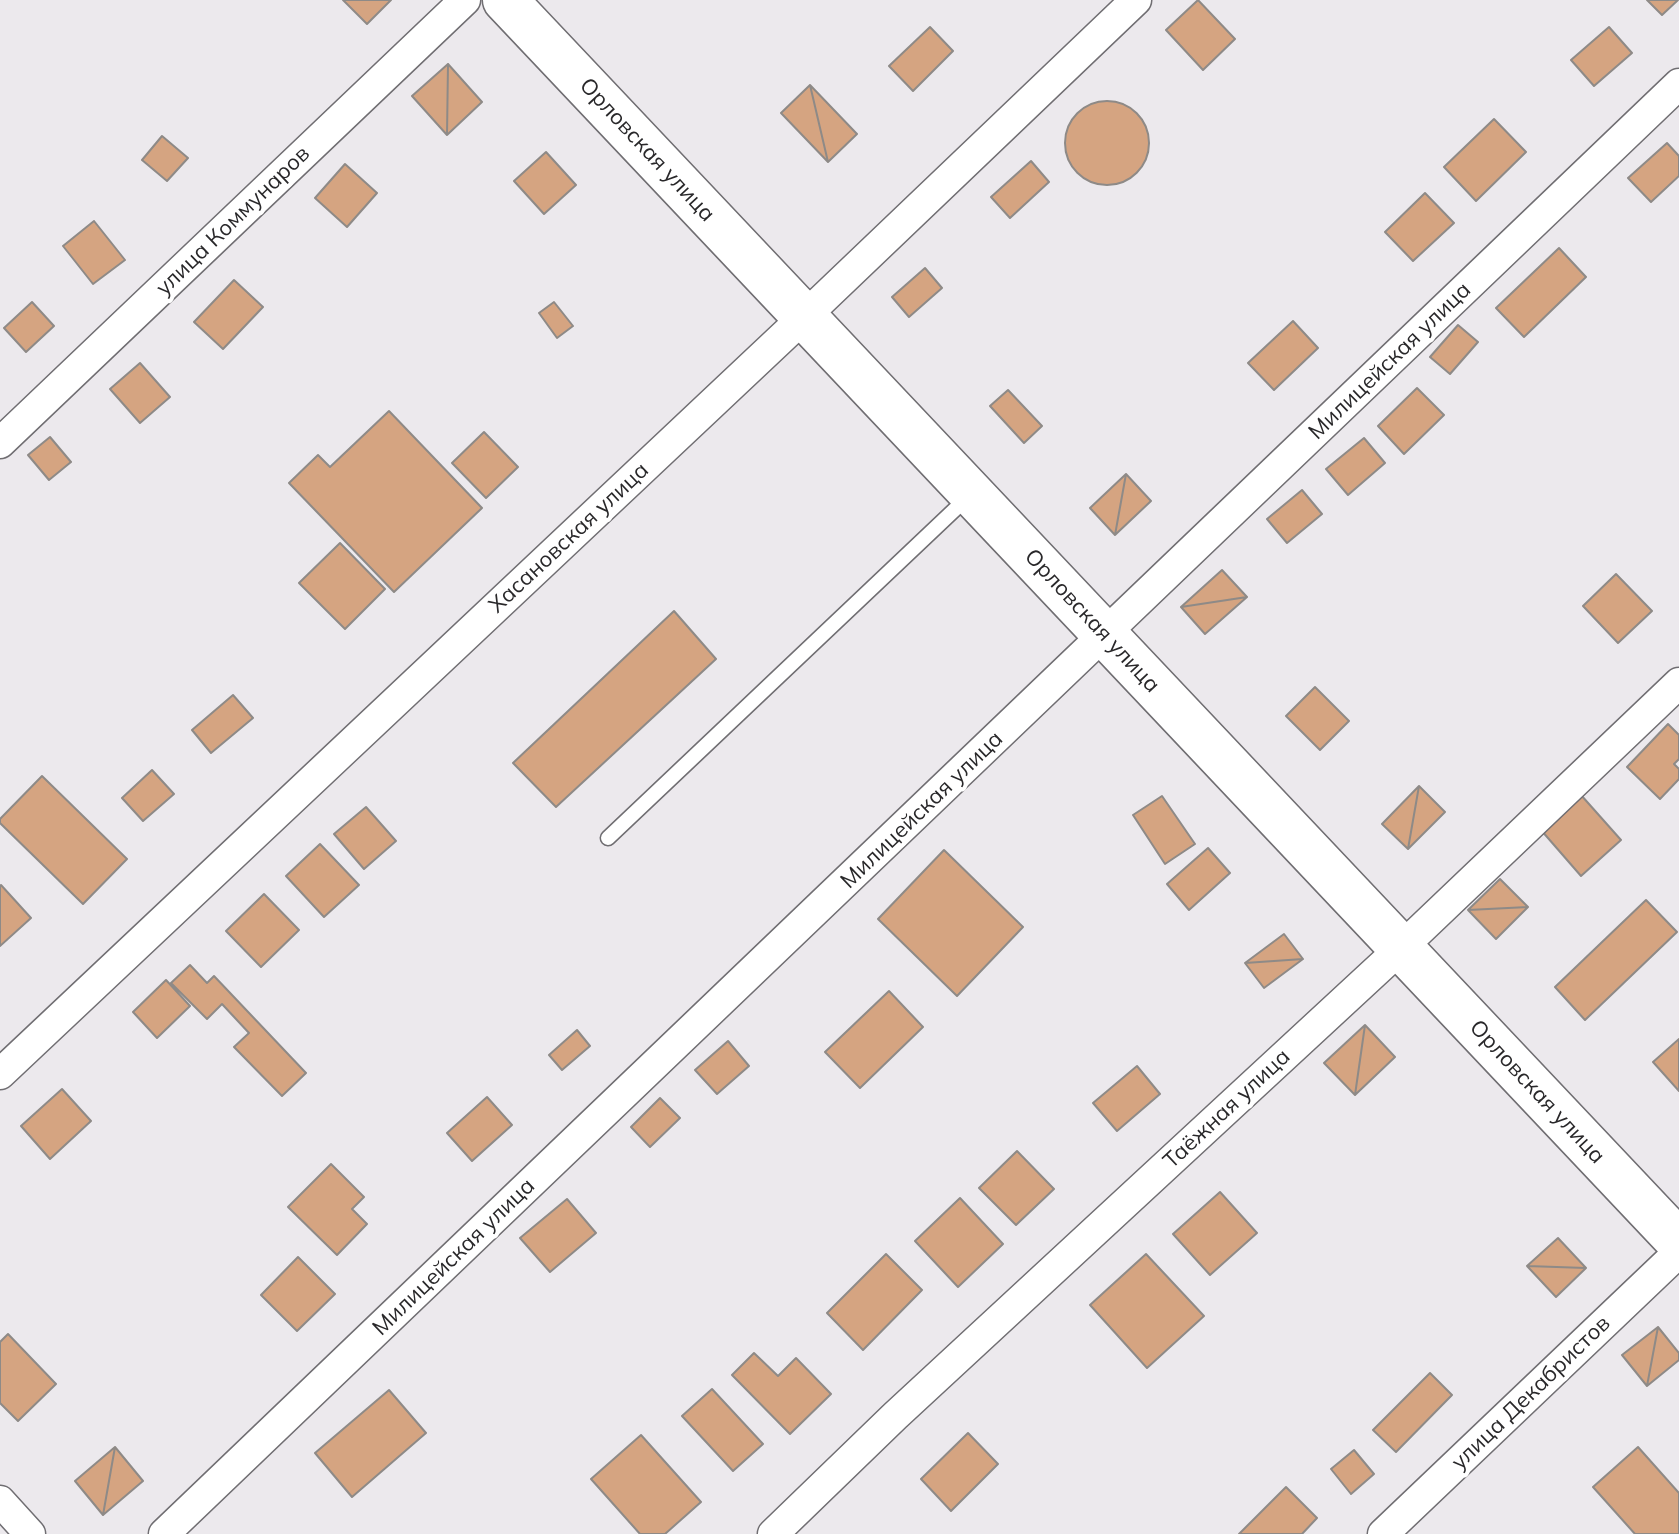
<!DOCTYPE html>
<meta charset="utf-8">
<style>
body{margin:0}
canvas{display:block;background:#ece9ed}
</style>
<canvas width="1679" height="1534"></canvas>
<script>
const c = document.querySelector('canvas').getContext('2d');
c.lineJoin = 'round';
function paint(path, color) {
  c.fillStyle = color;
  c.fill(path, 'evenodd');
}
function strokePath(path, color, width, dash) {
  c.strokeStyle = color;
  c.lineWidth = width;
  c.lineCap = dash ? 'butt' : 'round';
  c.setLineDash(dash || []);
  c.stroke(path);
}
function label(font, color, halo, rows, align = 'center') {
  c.font = font + ' Mulish,sans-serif';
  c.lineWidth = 8;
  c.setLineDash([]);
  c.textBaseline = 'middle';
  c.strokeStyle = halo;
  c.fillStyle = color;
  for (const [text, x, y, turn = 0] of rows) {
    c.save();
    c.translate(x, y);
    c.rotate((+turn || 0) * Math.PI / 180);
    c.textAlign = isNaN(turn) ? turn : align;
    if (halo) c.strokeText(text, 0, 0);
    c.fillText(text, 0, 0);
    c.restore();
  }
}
const building = new Path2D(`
 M343 0H391L367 24Z
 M1198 0 1235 39 1203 70 1166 30Z
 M1647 0H1678L1662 15Z
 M930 27 953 51 913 91 889 66Z
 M1609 27 1632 53 1594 86 1571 60Z
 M448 64 482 102 447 135Z
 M448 64 447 135 412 96Z
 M810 85 857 134 828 162Z
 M810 85 828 162 781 113Z
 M1065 143a42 42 0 1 1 84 0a42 42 0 1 1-84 0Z
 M1494 119 1526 152 1476 201 1444 167Z
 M162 136 188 158 167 181 142 160Z
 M1667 143 1679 156V176L1651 202 1628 178Z
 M546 152 576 185 544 214 514 181Z
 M1031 161 1049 182 1010 218 991 197Z
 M345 164 377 193 347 227 315 198Z
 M1425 193 1454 223 1413 261 1385 232Z
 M94 221 125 260 93 284 63 246Z
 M1559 248 1586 277 1524 337 1496 308Z
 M925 268 942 288 909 317 892 297Z
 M234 280 263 307 223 349 194 322Z
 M32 302 54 326 26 352 4 328Z
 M554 302 573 326 557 338 539 313Z
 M1293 321 1318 348 1274 390 1248 363Z
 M1458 325 1478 342 1450 374 1430 357Z
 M140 363 170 397 140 423 110 389Z
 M1417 388 1444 415 1404 454 1378 426Z
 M1008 390 1042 426 1024 443 990 406Z
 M389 411 482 508 394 592 289 483 318 455 330 467Z
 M484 432 518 467 486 498 452 463Z
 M50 437 71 462 49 480 28 455Z
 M1364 438 1385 463 1348 495 1326 469Z
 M1126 474 1151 501 1115 535Z
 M1126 474 1115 535 1090 508Z
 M1302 490 1322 514 1287 543 1267 519Z
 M340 543 385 589 345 629 299 583Z
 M1222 570 1247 597 1181 607Z
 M1616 574 1652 611 1618 643 1583 606Z
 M1247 597 1205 634 1181 607Z
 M674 611 716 659 556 807 513 763Z
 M1315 687 1349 721 1320 750 1286 716Z
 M233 695 253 718 211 753 192 730Z
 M1668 724 1679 735V759L1674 764 1679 769V779L1660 799 1627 767Z
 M152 770 174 794 143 821 122 798Z
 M42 776 127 859 83 904 0 823V819Z
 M1419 786 1445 812 1408 849Z
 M1419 786 1408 849 1382 824Z
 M1581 795 1621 840 1581 876 1541 830Z
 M1162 796 1195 844 1165 864 1133 815Z
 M366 807 396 841 364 869 334 834Z
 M320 844 359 885 324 917 286 876Z
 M1208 848 1230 873 1189 910 1167 884Z
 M944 850 1023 927 957 996 878 919Z
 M1500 879 1528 907 1468 910Z
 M1 885 31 918 0 946V886Z
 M264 894 299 930 261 967 226 931Z
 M1646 900 1677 932 1585 1020 1555 987Z
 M1528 907 1496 939 1468 910Z
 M1284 934 1303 959 1245 963Z
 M1303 959 1264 988 1245 963Z
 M190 965 207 983 214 976 306 1073 282 1096 234 1047 249 1033 222 1004 207 1019 171 983Z
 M166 980 190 1006 157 1038 133 1012Z
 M889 991 923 1027 860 1088 825 1052Z
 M1365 1025 1395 1057 1355 1095Z
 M1365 1025 1355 1095 1324 1063Z
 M577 1030 590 1046 562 1070 549 1055Z
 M1679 1039V1091L1653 1062Z
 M728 1041 749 1066 717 1094 695 1070Z
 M1137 1066 1160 1094 1117 1131 1093 1103Z
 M62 1089 91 1121 50 1159 21 1126Z
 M487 1097 512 1125 472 1161 447 1133Z
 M660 1098 680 1118 650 1147 631 1127Z
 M1017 1151 1054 1189 1016 1225 979 1188Z
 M331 1164 364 1197 352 1209 367 1224 337 1255 288 1207Z
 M1220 1192 1257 1233 1210 1275 1173 1234Z
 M960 1198 1003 1244 958 1287 915 1241Z
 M567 1199 596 1233 550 1272 520 1238Z
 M1558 1238 1586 1268 1527 1266Z
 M886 1254 922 1290 863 1350 827 1313Z
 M1146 1254 1204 1316 1147 1368 1090 1305Z
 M298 1257 335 1294 297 1331 261 1295Z
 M1527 1266 1586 1268 1556 1297Z
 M1658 1327 1679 1353V1360L1647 1386Z
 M1658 1327 1647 1386 1622 1355Z
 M8 1334 56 1384 18 1421 0 1403V1342Z
 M754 1353 778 1376 796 1358 831 1394 790 1434 732 1375Z
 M1430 1373 1452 1395 1396 1452 1373 1430Z
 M712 1389 763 1444 733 1471 682 1416Z
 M389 1390 426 1433 352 1497 315 1453Z
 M968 1433 998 1464 951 1511 921 1479Z
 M641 1435 701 1502 665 1534H640L591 1479Z
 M115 1447 143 1481 103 1515Z
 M115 1447 103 1515 75 1481Z
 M1638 1447 1679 1493V1534H1635L1593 1487Z
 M1354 1450 1374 1474 1351 1494 1331 1469Z
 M1286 1487 1317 1518 1302 1534H1239Z`);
paint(building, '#d5a481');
strokePath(building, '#8e8a87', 2);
const service = new Path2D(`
 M608 838 968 497`);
const minor = new Path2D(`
 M0 443 465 0
 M0 1074 804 317 1136 0
 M0 1501 30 1534
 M164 1534 1679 84
 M773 1534 895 1416 1401 948 1679 683
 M1383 1534 1679 1252`);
const trunk = new Path2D(`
 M505 0 1679 1242`);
strokePath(service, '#706e72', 17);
strokePath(minor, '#706e72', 33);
strokePath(trunk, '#706e72', 47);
strokePath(service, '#fff', 14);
strokePath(minor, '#fff', 30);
strokePath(trunk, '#fff', 44);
label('22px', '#29282a', '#fff', [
 ["Орловская улица",647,150,47],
 ["улица Коммунаров",233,221,-44],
 ["Милицейская улица",1390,361,-44],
 ["Хасановская улица",569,538,-43],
 ["Орловская улица",1092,621,47],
 ["Милицейская улица",922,810,-44],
 ["Орловская улица",1537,1092,47],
 ["Таёжная улица",1227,1109,-43],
 ["Милицейская улица",454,1257,-44],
 ["улица Декабристов",1531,1393,-44]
]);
</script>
